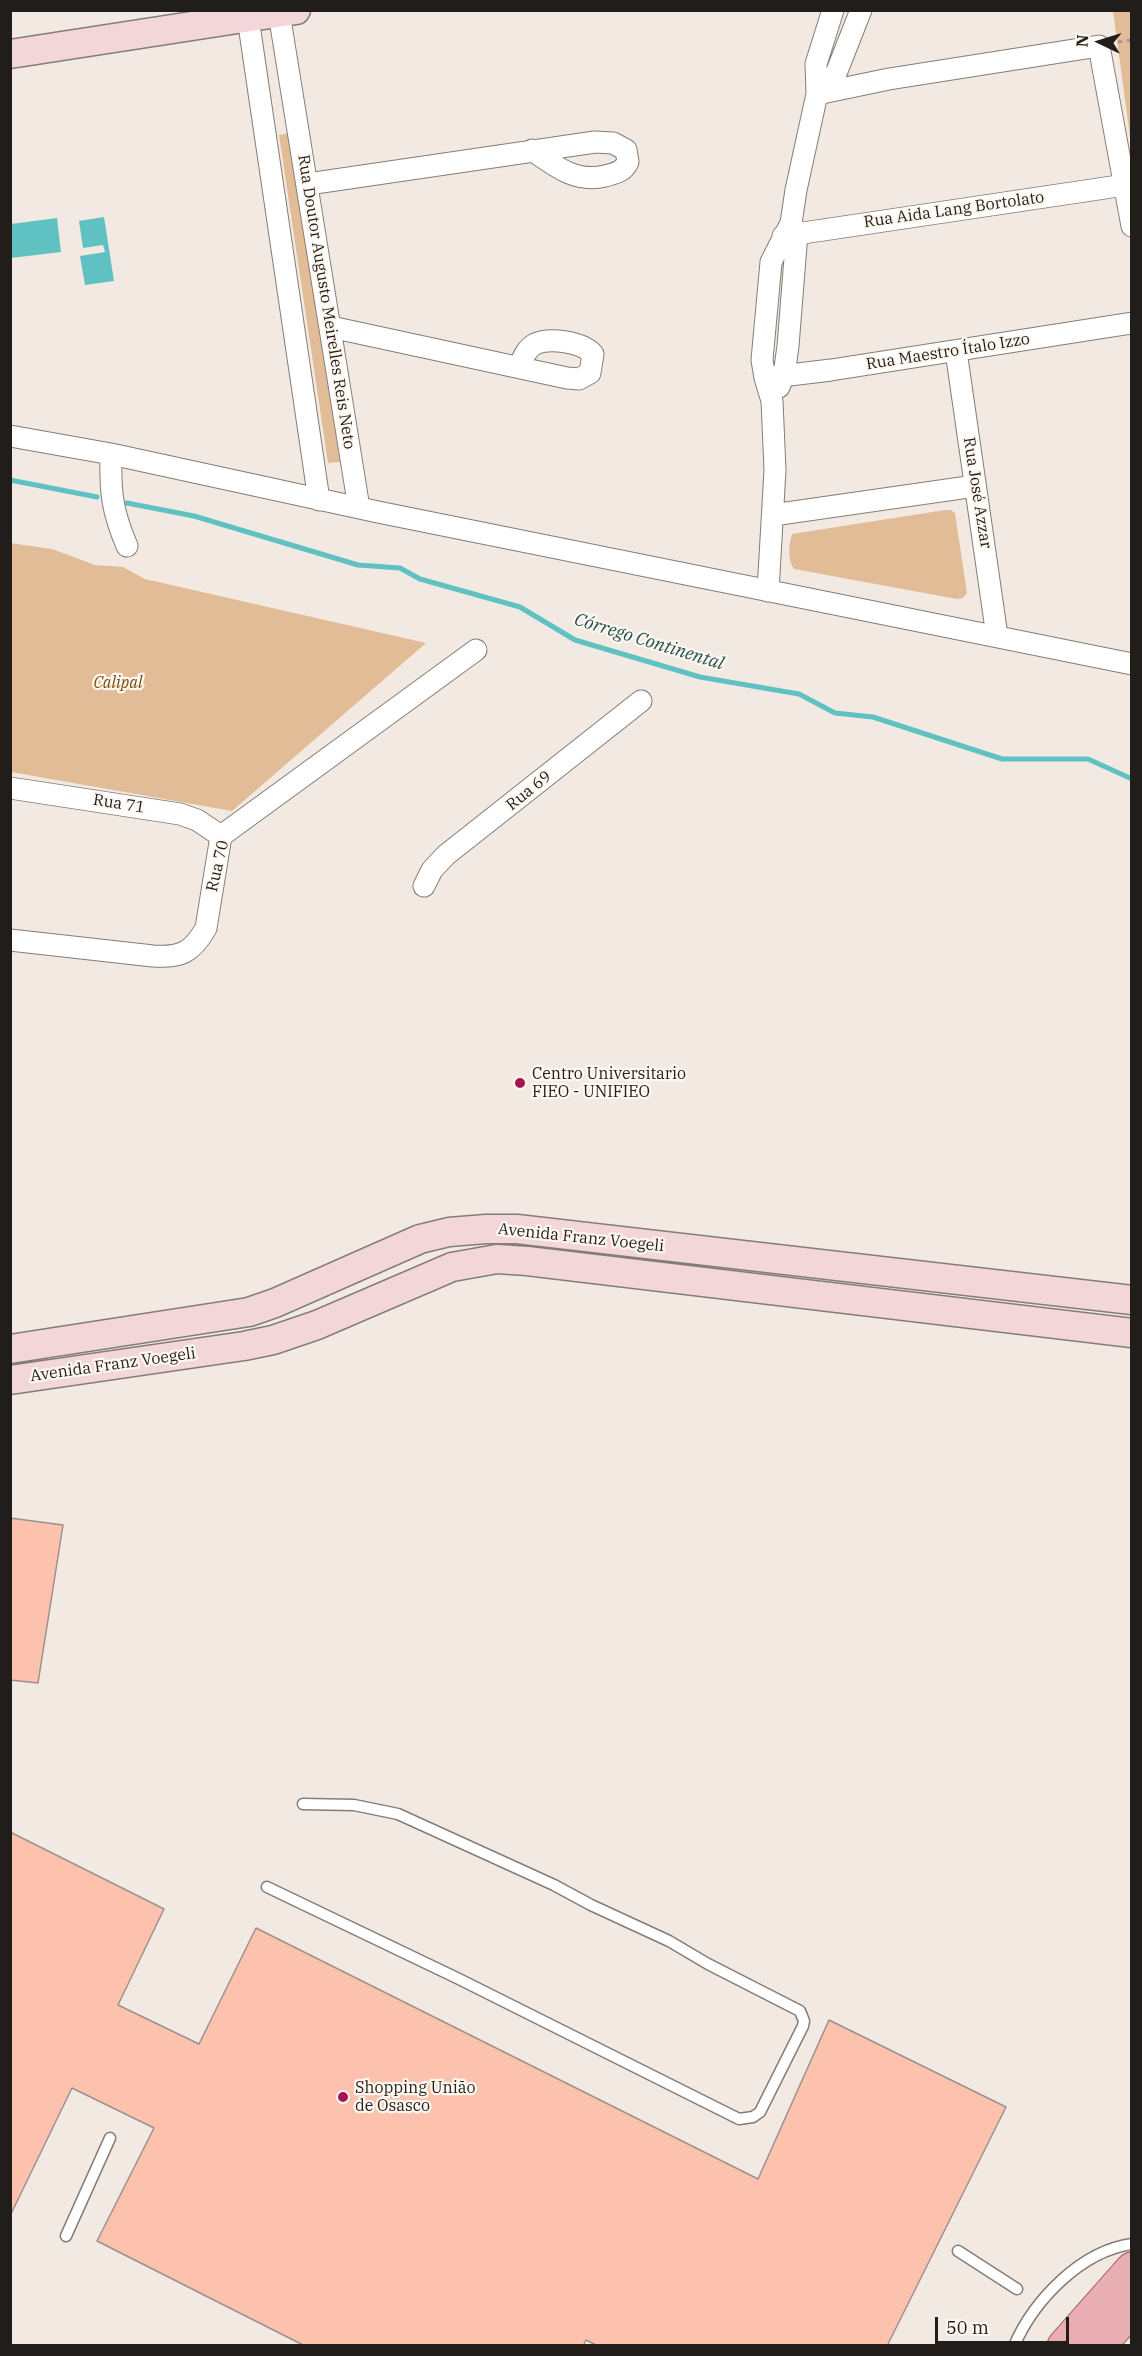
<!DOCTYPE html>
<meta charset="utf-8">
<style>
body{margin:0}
#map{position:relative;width:1142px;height:2356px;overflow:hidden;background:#f2eae2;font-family:"IBM Plex Serif",serif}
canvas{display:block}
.frame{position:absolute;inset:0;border:12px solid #201d1a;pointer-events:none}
.north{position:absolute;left:1070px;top:12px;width:60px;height:60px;-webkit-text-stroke:4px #fef8f1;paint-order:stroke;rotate:274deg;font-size:16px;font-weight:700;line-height:24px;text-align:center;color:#201d1a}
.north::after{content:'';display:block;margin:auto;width:21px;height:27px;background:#201d1a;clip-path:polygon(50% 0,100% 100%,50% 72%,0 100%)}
.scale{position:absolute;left:935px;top:2317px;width:134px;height:27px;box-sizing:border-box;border:3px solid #201d1a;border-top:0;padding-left:8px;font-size:18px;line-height:21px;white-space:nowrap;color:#201d1a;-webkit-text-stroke:4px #fef8f1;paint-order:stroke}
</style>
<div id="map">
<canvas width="1142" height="2356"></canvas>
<div class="frame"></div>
<div class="north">N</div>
<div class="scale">50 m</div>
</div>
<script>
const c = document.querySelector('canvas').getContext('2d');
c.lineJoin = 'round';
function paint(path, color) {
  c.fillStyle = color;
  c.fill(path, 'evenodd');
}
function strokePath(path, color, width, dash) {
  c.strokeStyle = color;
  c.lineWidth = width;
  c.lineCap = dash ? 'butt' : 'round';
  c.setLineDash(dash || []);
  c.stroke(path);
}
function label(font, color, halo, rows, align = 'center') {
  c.font = font + ' "IBM Plex Serif",serif';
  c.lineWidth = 4.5;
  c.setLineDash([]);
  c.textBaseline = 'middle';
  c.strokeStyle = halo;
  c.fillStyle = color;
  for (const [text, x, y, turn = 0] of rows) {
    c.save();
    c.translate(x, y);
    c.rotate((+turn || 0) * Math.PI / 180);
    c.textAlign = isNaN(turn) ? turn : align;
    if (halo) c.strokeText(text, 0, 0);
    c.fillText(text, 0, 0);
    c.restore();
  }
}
paint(new Path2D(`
 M1113 11H1131V144Z
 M289 133 340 462 328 463 279 135Z
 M945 510H951L955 513 967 593 963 598 957 599 794 569C787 560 789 545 792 534Z
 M10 543 52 549 95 565 123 567 145 579 426 643 232 811 11 772Z`), '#e1bc96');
paint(new Path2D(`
 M104 217 114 281 85 285 80 256 105 252 103 245 83 248 79 221Z
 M57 218 61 252 11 258V224Z`), '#5fc1c2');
strokePath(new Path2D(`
 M10 480 97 497
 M127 503 194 516 358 565 400 568 420 579 520 607 575 640 700 677 799 694 835 713 873 717 1002 759H1088L1132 779`), '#5fc1c2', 5);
const building = new Path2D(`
 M10 1518 63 1525 38 1683 10 1680Z
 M10 1832 164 1909 118 2005 199 2044 256 1928 758 2179 829 2020 1006 2107 887 2346H598L586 2340 583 2346H305L97 2241 154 2128 72 2088 10 2216Z`);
paint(building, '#fdc2ae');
strokePath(building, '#9b908d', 1.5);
const lane = new Path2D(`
 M267 1887 459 1979 739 2119 753 2117 760 2112 803 2026 804 2021 800 2011 708 1964 669 1941 591 1905 554 1885 398 1814 354 1805 303 1804
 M66 2236 110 2138
 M958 2251 1017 2289
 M1014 2346C1034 2300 1081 2251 1132 2244`);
const street = new Path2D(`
 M279 13 359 508
 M248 18 319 500
 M817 94 889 79 1099 46 1132 226
 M817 94 835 76 861 10
 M308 184 595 142 613 143 626 150 628 162C623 172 616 173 605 176 576 183 556 167 532 150
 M783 236 1125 185
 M331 327 567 378 579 379 590 373 593 354C582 342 550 337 535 344 526 349 523 358 519 367
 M956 351 997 636
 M765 378 831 370 1132 323
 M779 387 784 375 788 346 797 233 791 223
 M10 436 111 454 378 512 1132 664
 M111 454C110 492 112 511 127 546
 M773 515 975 486
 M768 591 775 470 772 401 765 378 762 360 771 262 791 223 796 190 817 94 816 64 833 10
 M10 788 180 814 197 820 221 836
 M424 886 432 870 446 855 641 701
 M10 940 153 956C180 958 192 953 206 928L221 836 476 650`);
const secondary = new Path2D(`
 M10 54 296 10
 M10 1349 249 1312 275 1303 420 1239 449 1232 486 1229H517L1132 1300
 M10 1380 244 1346 273 1340 317 1325 452 1267 497 1259 527 1261 1132 1333`);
const primary = new Path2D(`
 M1064 2346 1132 2269
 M1099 2346 1132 2308`);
strokePath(lane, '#847d75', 13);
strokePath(street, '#847d75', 23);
strokePath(secondary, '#847d75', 31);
strokePath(primary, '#98585c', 35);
strokePath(new Path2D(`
 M1118 42 1132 40`), '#a19b95', 3, [4.5, 4.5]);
strokePath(lane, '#fff', 10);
strokePath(street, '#fff', 21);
strokePath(secondary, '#f3d6d9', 28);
strokePath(primary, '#e8aeb3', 33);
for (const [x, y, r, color] of [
 [520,1083,6,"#a51351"],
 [343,2097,6,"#a51351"]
]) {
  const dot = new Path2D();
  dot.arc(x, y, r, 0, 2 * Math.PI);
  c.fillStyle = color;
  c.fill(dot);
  strokePath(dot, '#fef8f1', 2);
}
label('16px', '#201d1a', '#fef8f1', [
 ["Rua Aida Lang Bortolato",954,210,-8],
 ["Rua Doutor Augusto Meirelles Reis Neto",326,302,81],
 ["Rua Maestro Ítalo Izzo",948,352,-9],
 ["Rua José Azzar",977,493,81],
 ["Rua 69",529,791,-39],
 ["Rua 71",119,804,9],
 ["Rua 70",218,866,-77],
 ["Avenida Franz Voegeli",581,1238,6],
 ["Avenida Franz Voegeli",113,1365,-8]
]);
label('italic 16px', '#7b4b08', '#fef8f1', [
 ["Calipal",118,683]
]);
label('16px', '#201d1a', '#fef8f1', [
 ["Centro Universitario",532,1074],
 ["FIEO - UNIFIEO",532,1092],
 ["Shopping União",355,2088],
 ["de Osasco",355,2106]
], 'left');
label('italic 18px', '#234f50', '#fef8f1', [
 ["Córrego Continental",649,642,17]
]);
</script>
